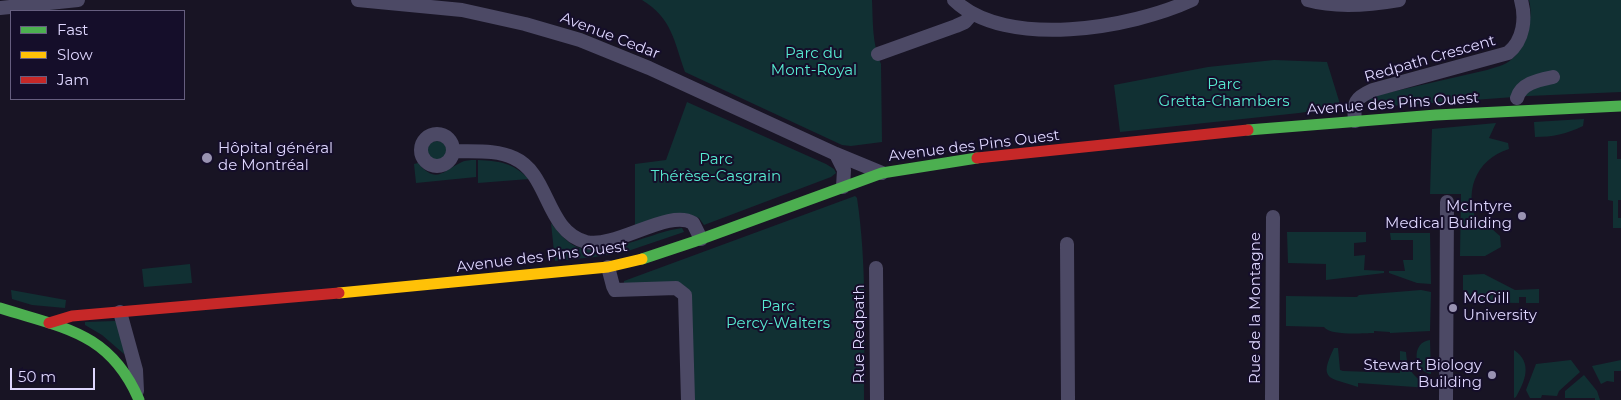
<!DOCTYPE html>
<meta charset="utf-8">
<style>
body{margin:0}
#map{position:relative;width:1621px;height:400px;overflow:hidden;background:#181424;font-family:Montserrat,sans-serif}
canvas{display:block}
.legend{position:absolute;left:10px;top:10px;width:175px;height:90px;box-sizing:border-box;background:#150e2a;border:1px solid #665e7f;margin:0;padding:6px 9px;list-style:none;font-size:15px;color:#dfd7ff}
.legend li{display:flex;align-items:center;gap:10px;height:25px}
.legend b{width:25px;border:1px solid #665e7f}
.scale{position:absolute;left:10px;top:368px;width:85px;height:22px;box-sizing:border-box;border:2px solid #dfd7ff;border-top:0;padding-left:6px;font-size:15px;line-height:18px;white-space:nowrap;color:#dfd7ff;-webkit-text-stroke:4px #150e2a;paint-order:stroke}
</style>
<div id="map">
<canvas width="1621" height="400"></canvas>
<ul class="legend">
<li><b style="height:6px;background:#4caf50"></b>Fast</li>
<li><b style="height:6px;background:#ffc107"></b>Slow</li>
<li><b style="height:6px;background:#c62828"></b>Jam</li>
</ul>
<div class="scale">50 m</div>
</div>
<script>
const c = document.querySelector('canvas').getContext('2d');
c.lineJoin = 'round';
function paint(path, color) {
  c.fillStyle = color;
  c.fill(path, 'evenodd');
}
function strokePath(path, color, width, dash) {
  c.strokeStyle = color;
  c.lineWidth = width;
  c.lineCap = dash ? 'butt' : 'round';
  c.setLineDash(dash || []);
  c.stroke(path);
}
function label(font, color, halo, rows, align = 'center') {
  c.font = font + ' Montserrat,sans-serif';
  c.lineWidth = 4;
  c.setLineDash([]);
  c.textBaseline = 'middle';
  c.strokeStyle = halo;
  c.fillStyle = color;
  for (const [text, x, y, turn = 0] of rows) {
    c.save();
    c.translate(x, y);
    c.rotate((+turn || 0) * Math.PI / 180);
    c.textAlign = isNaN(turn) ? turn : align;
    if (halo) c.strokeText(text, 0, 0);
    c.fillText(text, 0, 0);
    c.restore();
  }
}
paint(new Path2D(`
 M642 0H872C873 22 872 44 881 64L882 142 851 146 842 145 685 72C674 41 672 18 642 0Z
 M1529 0H1621V92L1528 96 1377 107 1368 105 1369 100 1378 95 1487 70C1495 67 1505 66 1512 59 1526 47 1534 17 1529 0Z
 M1274 60 1327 62 1340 104 1333 108 1299 113 1120 132 1114 85 1208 67Z
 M687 102 826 164 834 169 836 173 831 177 704 225 699 218 688 214 635 227V164L666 160Z
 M1584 119 1583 126C1567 134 1552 137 1535 137L1534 122Z
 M1496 123 1489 138 1508 143 1509 149C1475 159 1462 195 1479 225L1486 221 1492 229 1500 236 1501 247 1485 256H1460L1461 194H1430L1432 129Z
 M427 151a10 10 0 1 1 20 0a10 10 0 1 1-20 0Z
 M1608 141H1617V159H1621V200H1618V218H1621V228H1613V201L1608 200Z
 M476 160V177L416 183 414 164 418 163C436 184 442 172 460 163 465 160 470 160 476 160Z
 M478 160C501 161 513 163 529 179L478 183Z
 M855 196 857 198C867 264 864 333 864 400H694L688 289 678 283 624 284V281Z
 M551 223C558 232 566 242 577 247 601 257 646 236 671 230L682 228 684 232 628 251 595 257 555 261Z
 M1287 232H1366V242L1354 243V256L1365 255 1364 270 1384 271V273L1326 280V264L1288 263Z
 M1390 233H1430L1431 284 1417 283 1389 273V271H1405L1403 260H1413V240H1391Z
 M190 264 192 283 144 287 142 269Z
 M1484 274 1515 290 1539 289V303H1526V297H1519V303L1463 302V275Z
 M11 290 66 300 65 308 32 305 12 299Z
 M1421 290 1431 292 1430 331 1390 333V332L1374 331V333C1363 333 1330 336 1324 327L1286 326V296L1357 297 1359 295Z
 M115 321 117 323 127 353 124 354 102 335 85 325V322Z
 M1430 340 1431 374C1413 371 1411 342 1430 340Z
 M1334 348H1338L1340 370 1343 371 1400 373V351L1406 352C1407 369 1413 377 1428 385L1429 388 1358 383V387C1329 377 1318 381 1334 348Z
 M1514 350C1533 363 1525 381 1516 397L1514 398Z
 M1571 360 1580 372 1559 391 1557 396 1542 395 1541 398H1530L1526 390 1536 364Z
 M1621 360V371H1614V382L1607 381 1601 384 1592 366Z
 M1584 375 1597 391 1600 400H1595V398H1565V391Z`), '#113033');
strokePath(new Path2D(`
 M358 0 462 10 525 24 580 40 649 68 836 154 882 173
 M954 0C1006 50 1132 28 1192 0
 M1308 0C1336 8 1370 5 1399 0
 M0 8 78 0
 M878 54 956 26 965 22 972 14
 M1517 98C1521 83 1539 80 1553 77
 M1355 121C1353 102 1355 98 1373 90L1508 53C1524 40 1526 18 1521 0
 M421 150a16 16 0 1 1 32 0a16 16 0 1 1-32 0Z
 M453 151C472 152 496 149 514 158 550 174 545 231 586 242 616 249 669 208 693 223L701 239
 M836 154 844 170 843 187
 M1067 244 1068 400
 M608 267 613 286 615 290 676 288 685 295 688 400
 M876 268 877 400
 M120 312 136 370 137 391
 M1272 400 1273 217
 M1446 400 1447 202`), '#4c4965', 14);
strokePath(new Path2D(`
 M1248 130 1436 115 1621 106
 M642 259 693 242 882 173 977 158
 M0 308C63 328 110 332 139 400`), '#4caf50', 11);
strokePath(new Path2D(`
 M339 293 608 267 642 259`), '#ffc107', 11);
strokePath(new Path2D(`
 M977 158 1248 130
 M49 323 72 316 339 293`), '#c62828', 11);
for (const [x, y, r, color] of [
 [207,158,6,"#9993b2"],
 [1522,216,5,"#9993b2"],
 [1453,308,5,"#9993b2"],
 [1492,375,5,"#9993b2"]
]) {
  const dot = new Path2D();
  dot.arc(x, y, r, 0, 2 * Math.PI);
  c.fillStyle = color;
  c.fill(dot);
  strokePath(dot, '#150e2a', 2);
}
label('15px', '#dfd7ff', '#150e2a', [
 ["Avenue Cedar",610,36,21],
 ["Redpath Crescent",1430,59,-16],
 ["Avenue des Pins Ouest",1393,104,-4],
 ["Avenue des Pins Ouest",974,146,-7],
 ["Avenue des Pins Ouest",542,257,-7],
 ["Rue de la Montagne",1256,308,-90],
 ["Rue Redpath",860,334,-90]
]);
label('15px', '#57ebd1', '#150e2a', [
 ["Parc du",814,54],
 ["Mont-Royal",814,71],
 ["Parc",1224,85],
 ["Gretta-Chambers",1224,102],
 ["Parc",716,160],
 ["Thérèse-Casgrain",716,177],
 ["Parc",778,307],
 ["Percy-Walters",778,324]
]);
label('15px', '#dfd7ff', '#150e2a', [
 ["Hôpital général",218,149],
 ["de Montréal",218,166],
 ["McIntyre",1512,207,"right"],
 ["Medical Building",1512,224,"right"],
 ["McGill",1463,299],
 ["University",1463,316],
 ["Stewart Biology",1482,366,"right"],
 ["Building",1482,383,"right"]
], 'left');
</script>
